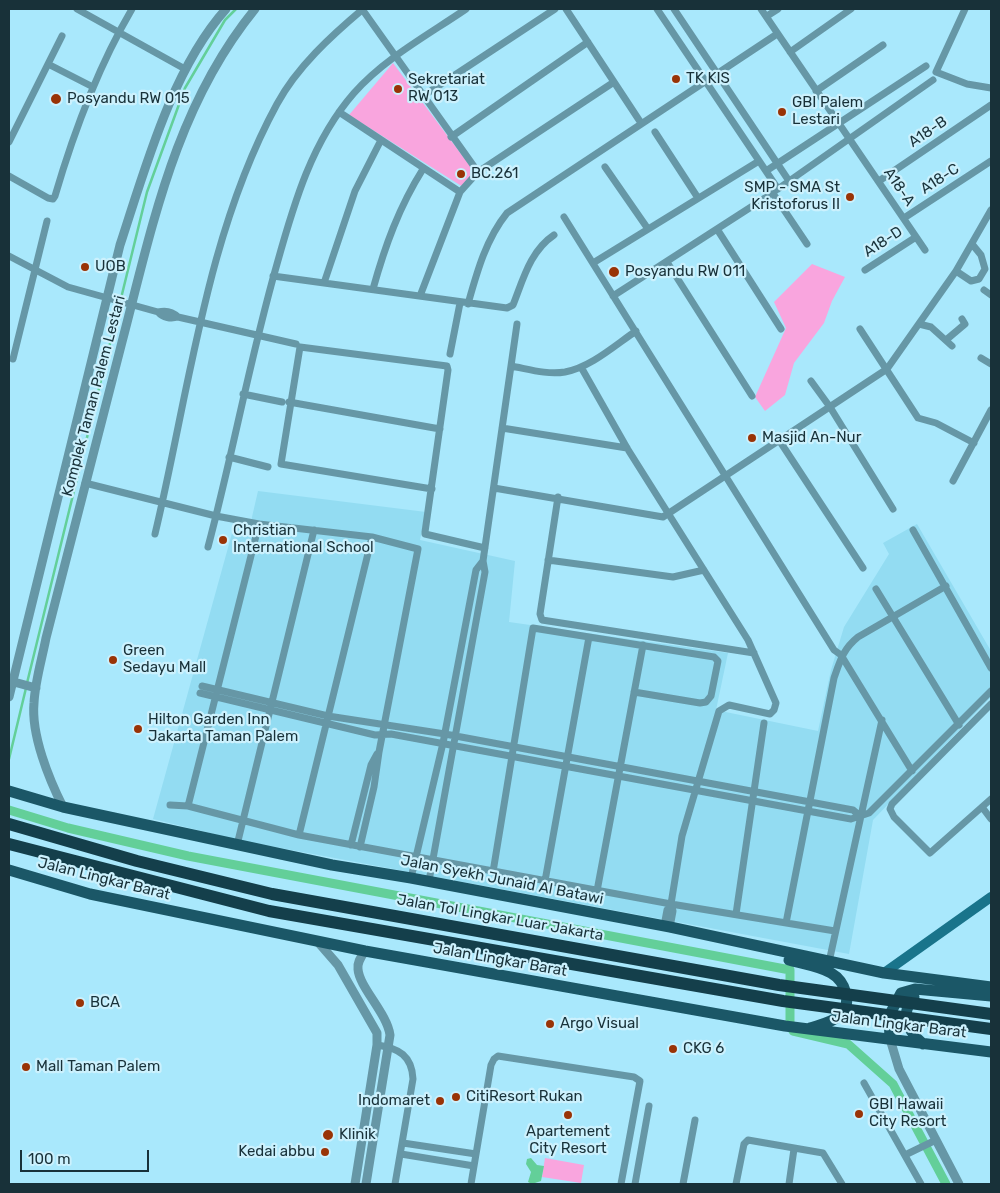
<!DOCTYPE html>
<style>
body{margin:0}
#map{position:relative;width:1000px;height:1193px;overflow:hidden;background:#a9e8fc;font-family:Rubik,sans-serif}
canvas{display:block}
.frame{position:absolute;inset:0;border:10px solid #183139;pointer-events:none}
.scale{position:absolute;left:20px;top:1150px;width:129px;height:22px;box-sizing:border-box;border:2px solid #183139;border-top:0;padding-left:6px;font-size:15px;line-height:18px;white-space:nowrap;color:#183139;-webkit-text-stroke:4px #ccf1fd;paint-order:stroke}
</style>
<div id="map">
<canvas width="1000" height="1193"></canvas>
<div class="frame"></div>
<div class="scale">100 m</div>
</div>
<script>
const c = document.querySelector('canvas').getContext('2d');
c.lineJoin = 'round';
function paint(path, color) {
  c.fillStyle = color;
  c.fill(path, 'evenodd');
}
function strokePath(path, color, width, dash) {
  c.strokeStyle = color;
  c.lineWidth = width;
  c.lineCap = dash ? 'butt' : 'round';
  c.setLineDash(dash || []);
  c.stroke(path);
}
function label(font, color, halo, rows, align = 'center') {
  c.font = font + ' Rubik,sans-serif';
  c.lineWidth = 4.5;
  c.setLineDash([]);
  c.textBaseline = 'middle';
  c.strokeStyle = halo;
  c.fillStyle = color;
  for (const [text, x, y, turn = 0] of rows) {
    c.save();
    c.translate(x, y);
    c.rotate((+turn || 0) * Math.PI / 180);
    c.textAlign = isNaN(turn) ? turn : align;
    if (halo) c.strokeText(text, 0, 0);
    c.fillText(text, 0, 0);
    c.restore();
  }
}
paint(new Path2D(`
 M258 491 426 512 420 540 515 561 509 622 728 653 716 710 818 731 831 670 844 627 889 554 883 543 917 524 991 651V697L873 820 849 954 238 840 153 819 234 526 249 530Z`), '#93dcf2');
paint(new Path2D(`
 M393 63 476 174 463 187 349 115Z
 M812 264 845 277 832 301 824 323 794 363 785 395 765 411 755 397 786 328 774 302Z
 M545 1158 584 1165 581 1183 542 1177Z`), '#f9a5de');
paint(new Path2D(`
 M531 1158 537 1165 544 1166 541 1181 532 1184 528 1182 531 1172 526 1164 527 1159Z`), '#63cf99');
strokePath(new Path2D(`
 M27 683 147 192 185 88 225 20 236 9
 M9 759 26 688`), '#63cf99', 2.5);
strokePath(new Path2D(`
 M9 810 68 828 188 856 790 970V1024L793 1031 848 1044 893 1084 946 1184`), '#63cf99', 9);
strokePath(new Path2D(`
 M77 9 185 69
 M362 9 478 172
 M566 9 641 123
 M657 9 778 189
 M674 9 789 181
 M761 9 925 250
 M965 9 936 72 967 84 991 88
 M767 16 778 9
 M790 52 851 9
 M48 64 93 87
 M816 91 883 45
 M423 96 555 9
 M339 112 460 192
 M655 132 698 198
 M451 137 588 42
 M9 142 62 36
 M605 167 648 229
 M766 171 926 66
 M9 176 48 198 53 199 55 196C74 131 98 67 132 9
 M879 181 991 105
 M772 192 807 244
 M564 217 834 650 841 655 912 771
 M904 218 991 161
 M717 229 781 329
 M9 256 68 287 158 312C163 318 171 319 178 317
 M667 262 752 396
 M593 263 759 161
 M865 270 916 237
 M956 271 971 281 979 279 985 269 981 255 972 244
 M273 276 507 308 513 305C523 280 530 251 554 235
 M324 283 355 191 381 140
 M373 289C385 246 399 207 423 169
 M984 290 991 295
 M420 296 460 192 478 172 614 82
 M613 296 765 198 933 80
 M468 304C477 272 486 239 507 213L777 34
 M158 312C166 310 172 311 178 317L296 344
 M919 324 931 327 952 346
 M860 329 918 418 936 423 974 443
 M946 340 965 324 962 319
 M450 354 460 303
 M981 358 991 364
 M13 359 47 221
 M511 366C528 369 547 375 565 372 591 367 614 346 636 331
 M581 367 627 448 748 640 776 703 774 710 770 714 729 705 719 711 682 836 671 904 673 911 670 927
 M811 381 830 407 893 509
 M243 394 282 402
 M289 402 440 429
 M502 428 627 448
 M779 440 863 568
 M229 457 268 467
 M953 481 991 410
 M85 483 216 516 259 524 372 537 418 549 379 752 374 787 360 847
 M494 488 663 517 887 369 956 271 991 210
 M432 489 281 464 300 347 447 366 448 370 425 532V534L485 548
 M558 497 540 614 542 620 754 653
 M913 530 991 668
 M155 534C189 392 206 234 277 104 297 67 331 36 363 9
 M208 547C233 453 250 358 277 264 294 203 312 141 354 93 385 58 428 35 466 9
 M548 560 673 577 704 570
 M876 589 959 725
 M202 686 328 716 445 734 853 810 860 816
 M200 693 375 735 391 734 851 819 869 813 991 691
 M991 704 892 804 890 809 894 817 930 853 991 799
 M170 805 188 806 299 835 671 904 835 931
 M188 806 259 524
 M982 807 991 819
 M299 835 372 537
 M237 845 314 530
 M351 845 371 765 377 754
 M493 872 533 628 714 657 718 661 711 696 706 702 700 703 634 692
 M411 878 443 743 476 570 483 561
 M429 881 485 572 483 561 517 324
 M545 881 589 637
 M597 891 643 645
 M736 914 764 723
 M786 923 834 678C840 661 843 649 858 637L946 586
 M664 926 667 910 671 904
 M829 962 882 720
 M377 1045C399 1048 412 1056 413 1079L395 1184
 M864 1083 921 1184
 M403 1143 476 1154
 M401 1154 474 1166
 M905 1155 936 1140
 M471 1184 491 1065 494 1059 498 1056 634 1077 640 1081 621 1184
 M635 1184 649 1106
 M683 1184 695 1120
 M736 1184 744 1144 748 1140 823 1153 842 1184
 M789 1184 794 1149`), '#6697a6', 7);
strokePath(new Path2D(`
 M14 682 36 688
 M9 697 120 245C145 169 172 69 226 9
 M63 807C49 779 31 735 34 703 35 681 42 659 46 638 71 539 96 440 122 342 153 223 176 106 255 9
 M318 942 338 965 377 1033V1045L355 1184
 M365 951C361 957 357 962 358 969 359 987 387 1013 390 1035L366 1184
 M890 1039 899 1069 959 1184`), '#6697a6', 9);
strokePath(new Path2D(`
 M884 973 991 897`), '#19748b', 10);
strokePath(new Path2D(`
 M9 791 63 807 332 865 411 878 670 927 884 973 991 987
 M9 870 90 894 365 951 785 1026 991 1052
 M789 960C803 964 819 966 831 973 845 981 854 1004 839 1016 831 1023 819 1025 810 1028
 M914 997C899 1015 907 1030 923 1044
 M890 1039 889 1016 901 993 915 989 991 996`), '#1b5767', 11);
strokePath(new Path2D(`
 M9 824 137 861 272 894 779 985 991 1014
 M9 844 269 911 783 1001 991 1029`), '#143f4b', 12);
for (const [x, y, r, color] of [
 [676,79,5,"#993306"],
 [398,89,5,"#993306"],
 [56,99,6,"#993306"],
 [782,112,5,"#993306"],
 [461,174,5,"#993306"],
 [850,197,5,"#993306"],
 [85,267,5,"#993306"],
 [614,272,6,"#993306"],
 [752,438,5,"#993306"],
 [223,540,5,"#993306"],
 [113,660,5,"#993306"],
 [138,729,5,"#993306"],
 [80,1003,5,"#993306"],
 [550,1024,5,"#993306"],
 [673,1049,5,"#993306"],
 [26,1067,5,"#993306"],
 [456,1097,5,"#993306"],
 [440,1101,5,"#993306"],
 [859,1114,5,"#993306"],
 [568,1115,5,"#993306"],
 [328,1135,6,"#993306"],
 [325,1152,5,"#993306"]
]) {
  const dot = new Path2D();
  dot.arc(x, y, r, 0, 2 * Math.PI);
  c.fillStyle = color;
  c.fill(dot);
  strokePath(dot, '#ccf1fd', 2);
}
label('15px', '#183139', '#ccf1fd', [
 ["TK KIS",686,79],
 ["Sekretariat",408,80],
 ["RW 013",408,97],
 ["Posyandu RW 015",67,99],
 ["GBI Palem",792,103],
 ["Lestari",792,120],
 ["BC.261",471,174],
 ["SMP - SMA St",840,188,"right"],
 ["Kristoforus II",840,205,"right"],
 ["UOB",95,267],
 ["Posyandu RW 011",625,272],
 ["Masjid An-Nur",762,438],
 ["Christian",233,531],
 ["International School",233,548],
 ["Green",123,651],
 ["Sedayu Mall",123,668],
 ["Hilton Garden Inn",148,720],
 ["Jakarta Taman Palem",148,737],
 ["BCA",90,1003],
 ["Argo Visual",560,1024],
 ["CKG 6",683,1049],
 ["Mall Taman Palem",36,1067],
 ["CitiResort Rukan",466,1097],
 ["Indomaret",430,1101,"right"],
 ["GBI Hawaii",869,1105],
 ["City Resort",869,1122],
 ["Apartement",568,1132,"center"],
 ["City Resort",568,1149,"center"],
 ["Klinik",339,1135],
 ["Kedai abbu",315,1152,"right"]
], 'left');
label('15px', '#183139', '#ccf1fd', [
 ["A18-B",928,132,-34],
 ["A18-C",940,179,-33],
 ["A18-A",899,187,56],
 ["A18-D",883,242,-33],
 ["Komplek Taman Palem Lestari",94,396,-75],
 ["Jalan Lingkar Barat",104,879,14],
 ["Jalan Syekh Junaid Al Batawi",502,880,11],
 ["Jalan Tol Lingkar Luar Jakarta",500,918,10],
 ["Jalan Lingkar Barat",500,960,10],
 ["Jalan Lingkar Barat",899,1025,7]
]);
</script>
